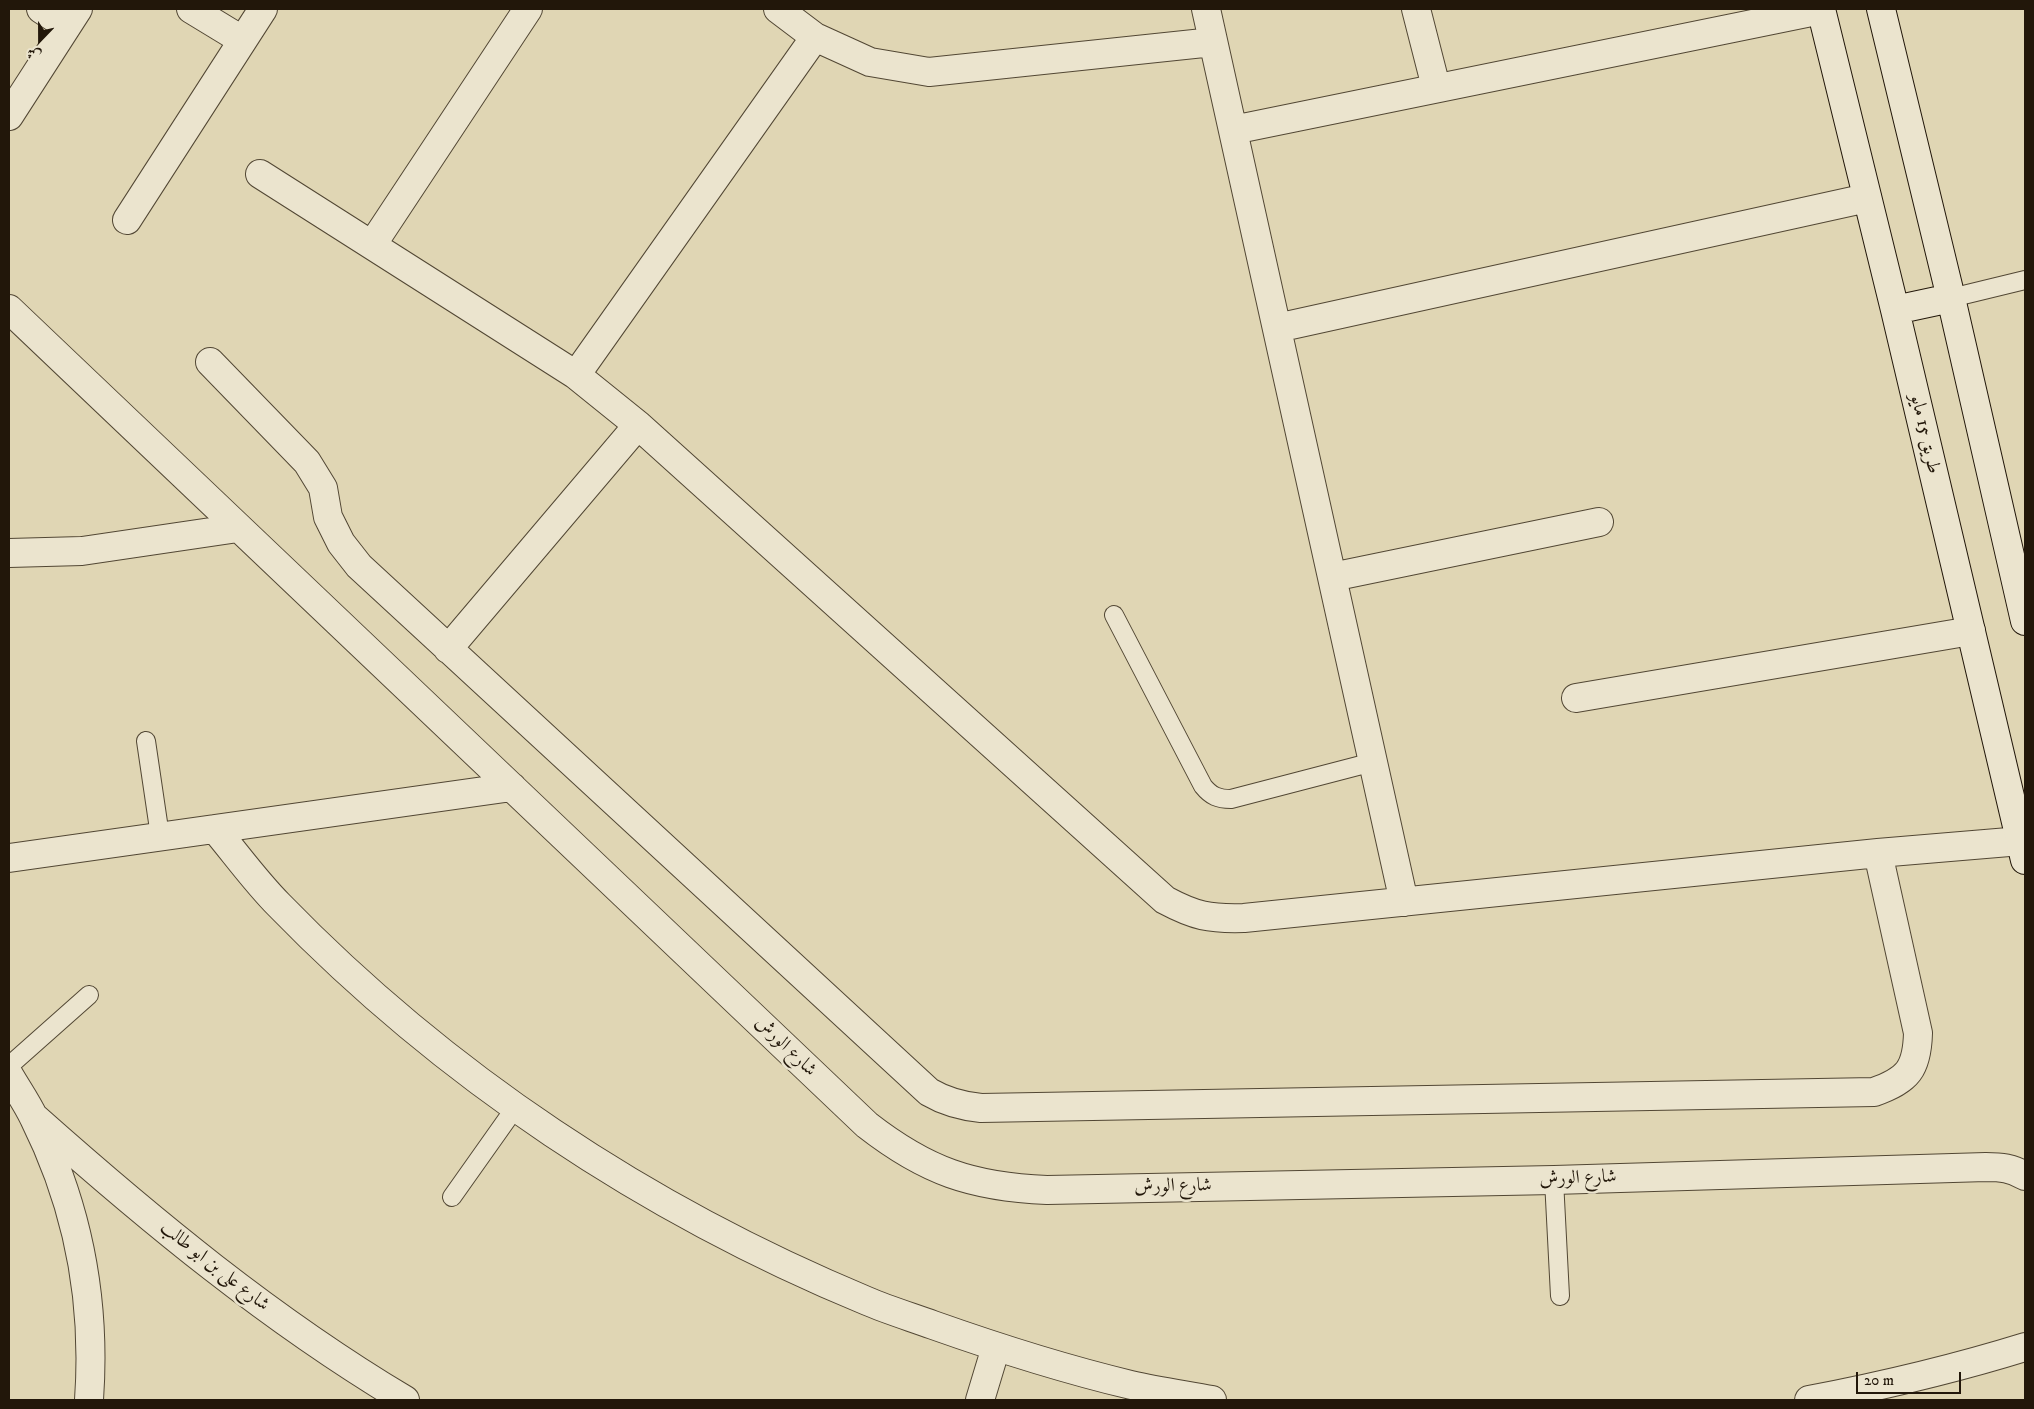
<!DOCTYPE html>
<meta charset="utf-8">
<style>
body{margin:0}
#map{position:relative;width:2034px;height:1409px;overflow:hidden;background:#e0d6b4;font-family:"IM FELL DW Pica",Amiri,serif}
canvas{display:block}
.frame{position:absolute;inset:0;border:10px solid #22170a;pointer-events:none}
.north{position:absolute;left:15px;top:15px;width:50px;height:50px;-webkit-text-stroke:4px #ebe4ce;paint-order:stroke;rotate:202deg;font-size:14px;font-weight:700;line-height:20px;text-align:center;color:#22170a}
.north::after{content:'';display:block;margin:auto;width:18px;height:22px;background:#22170a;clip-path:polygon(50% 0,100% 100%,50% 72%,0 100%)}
.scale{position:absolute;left:1856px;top:1372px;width:105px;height:22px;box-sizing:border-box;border:2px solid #22170a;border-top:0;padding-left:6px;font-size:15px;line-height:18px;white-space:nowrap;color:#22170a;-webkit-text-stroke:4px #ebe4ce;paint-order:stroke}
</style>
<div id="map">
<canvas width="2034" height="1409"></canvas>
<div class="frame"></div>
<div class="north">ش</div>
<div class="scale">20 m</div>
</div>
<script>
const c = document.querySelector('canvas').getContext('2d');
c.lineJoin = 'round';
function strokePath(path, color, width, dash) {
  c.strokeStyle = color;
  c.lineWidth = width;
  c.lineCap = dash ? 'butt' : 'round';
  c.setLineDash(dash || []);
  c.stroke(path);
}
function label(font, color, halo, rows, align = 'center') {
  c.font = font + ' "IM FELL DW Pica",Amiri,serif';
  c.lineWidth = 5;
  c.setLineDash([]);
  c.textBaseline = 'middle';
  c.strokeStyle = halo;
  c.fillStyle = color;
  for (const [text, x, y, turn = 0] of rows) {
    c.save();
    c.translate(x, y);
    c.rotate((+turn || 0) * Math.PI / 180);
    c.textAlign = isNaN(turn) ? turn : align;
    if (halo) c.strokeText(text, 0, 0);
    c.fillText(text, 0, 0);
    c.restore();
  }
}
const service = new Path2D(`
 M1951 298 2025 280
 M1114 615 1203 786C1211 796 1218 799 1231 799L1373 762
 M146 741 160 836
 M9 1066 89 995
 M1554 1180 1560 1296
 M452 1197 515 1108`);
const minor = new Path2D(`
 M41 9 67 26
 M191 9 242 40
 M778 9 815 37 870 62 929 72 1213 42
 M1206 9 1404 902
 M1416 9 1436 87
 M9 116 78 9
 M1233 130 1821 10
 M260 174 576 375 638 425 1165 900C1195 916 1209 919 1244 918L1878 853 2021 841
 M127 220 263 9
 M372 245 528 9
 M9 309 867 1125C926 1171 972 1187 1047 1190L1554 1180 1986 1167C2001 1167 2012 1168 2025 1176
 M1277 328 1867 198
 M210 362 307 462 323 488 328 517 341 543 359 566 929 1092C946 1102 961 1106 981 1108L1874 1092C1908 1080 1917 1069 1918 1033L1878 853
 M576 375 815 37
 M9 553 82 551 238 528
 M1332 577 1599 522
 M448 649 638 425
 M1576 698 1971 631
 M215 829C236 854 256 882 279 905 445 1076 647 1210 867 1301 888 1310 911 1317 933 1325 998 1348 1064 1369 1131 1385 1157 1391 1185 1395 1212 1400
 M9 858 512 787
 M9 1075C17 1089 27 1103 34 1118 78 1206 96 1302 89 1400
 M34 1117C151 1221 271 1320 405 1400
 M980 1400 996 1347
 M1809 1400C1882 1386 1954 1369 2025 1347`);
const secondary = new Path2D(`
 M1821 9 1895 310 2025 860
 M1881 9 1951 298 2025 621
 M1895 310 1951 298`);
strokePath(service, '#524734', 20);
strokePath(minor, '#524734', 30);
strokePath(secondary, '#22170a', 30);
strokePath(service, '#ebe4ce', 18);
strokePath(minor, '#ebe4ce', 28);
strokePath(secondary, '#ebe4ce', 28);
label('19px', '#22170a', '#ebe4ce', [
 ["طريق 15 مايو",1924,434,77],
 ["شارع الورش",785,1047,44],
 ["شارع الورش",1578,1179,-2],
 ["شارع الورش",1173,1187,-1],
 ["شارع على بن ابو طالب",214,1267,38]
]);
</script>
